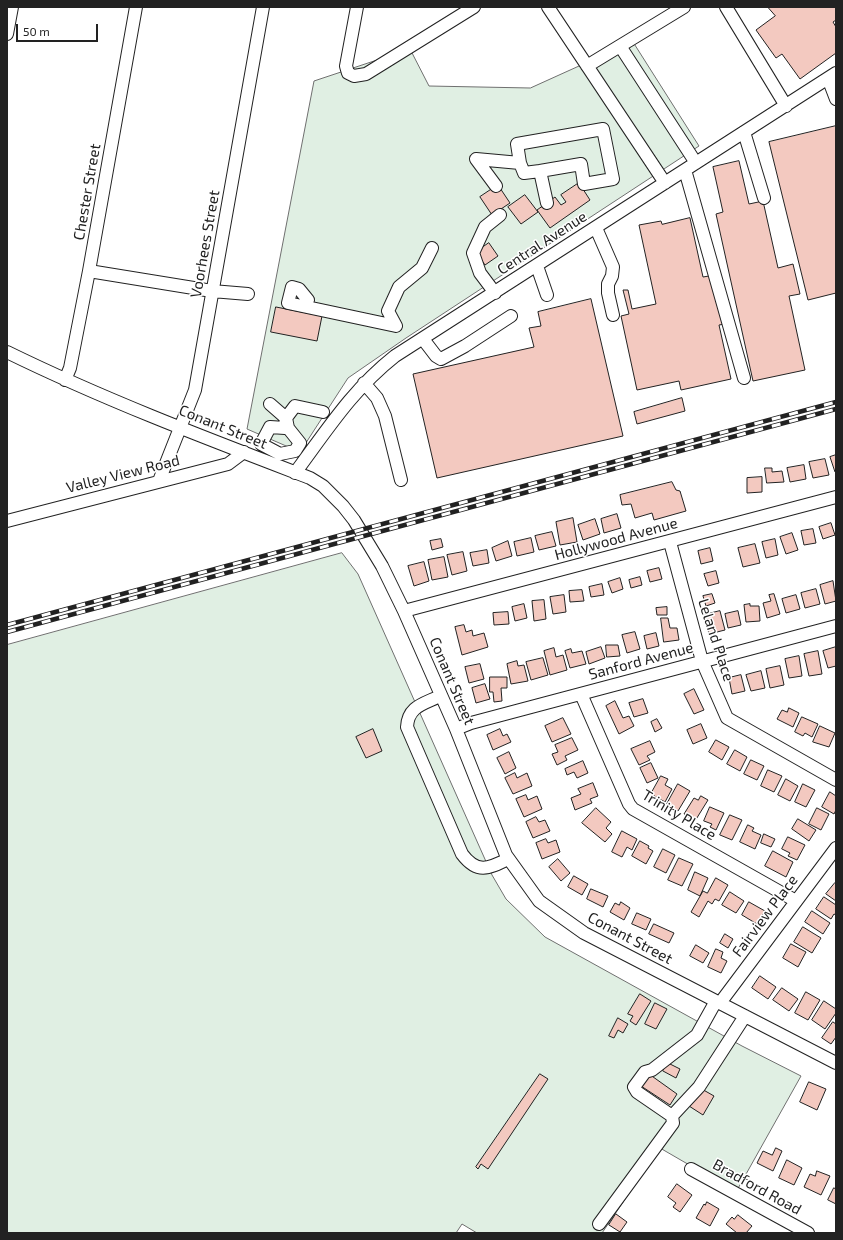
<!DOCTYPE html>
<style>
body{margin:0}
#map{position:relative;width:843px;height:1240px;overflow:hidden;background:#fff;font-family:"Exo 2",sans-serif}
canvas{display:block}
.frame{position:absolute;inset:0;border:8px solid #222;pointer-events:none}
.scale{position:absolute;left:16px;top:24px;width:82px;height:18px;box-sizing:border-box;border:2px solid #222;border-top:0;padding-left:5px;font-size:12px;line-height:14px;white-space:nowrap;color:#222;-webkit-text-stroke:3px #fff;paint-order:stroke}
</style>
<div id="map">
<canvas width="843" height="1240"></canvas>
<div class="frame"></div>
<div class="scale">50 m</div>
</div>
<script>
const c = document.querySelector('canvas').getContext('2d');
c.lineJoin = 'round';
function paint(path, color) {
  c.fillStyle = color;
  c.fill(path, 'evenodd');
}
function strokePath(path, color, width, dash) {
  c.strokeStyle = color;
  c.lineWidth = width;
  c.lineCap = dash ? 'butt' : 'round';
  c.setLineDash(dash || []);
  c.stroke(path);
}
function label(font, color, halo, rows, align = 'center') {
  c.font = font + ' "Exo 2",sans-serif';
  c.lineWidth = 3;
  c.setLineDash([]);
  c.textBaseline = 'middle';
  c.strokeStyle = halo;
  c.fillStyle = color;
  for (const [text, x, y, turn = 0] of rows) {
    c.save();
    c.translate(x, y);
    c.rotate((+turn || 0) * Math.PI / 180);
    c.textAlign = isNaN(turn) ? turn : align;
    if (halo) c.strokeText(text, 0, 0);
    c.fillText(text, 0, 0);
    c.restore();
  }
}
const green = new Path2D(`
 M633 42 699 146 406 338 348 378 300 452 247 429 314 81 410 49 429 86 530 88Z
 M342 553 358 574 492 875 506 899 545 937 742 1046 801 1076 736 1192 660 1148 602 1233H477L462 1224 456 1233H7V645Z`);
paint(green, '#e0efe3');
strokePath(green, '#6f6f6f', 1);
const building = new Path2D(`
 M768 7H836V20L833 22 836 27V53L800 79 782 54 776 58 756 30 775 16Z
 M836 126V293L808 300 769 142Z
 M739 161 749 204 763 201 778 268 793 264 800 294 789 296 805 370 753 381 716 214 723 212 713 167Z
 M579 183 590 200 550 228 537 210 555 197 561 205 566 202 561 195Z
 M498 185 510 203 492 215 480 197Z
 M525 195 538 212 521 224 508 207Z
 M690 218 703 277 715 275 725 324 719 325 731 379 681 390 679 381 637 390 621 316 629 314 623 290H628L632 309 656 304 639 225 661 221 662 224Z
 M489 243 498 256 485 265 476 252Z
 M591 299 623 436 437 478 413 374 534 347 529 328 541 326 538 312Z
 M276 307 322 316 317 341 271 332Z
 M682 398 685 411 637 424 634 412Z
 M836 455V471L835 472 830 457Z
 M825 459 829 475 813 478 809 462Z
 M804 465 806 479 790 482 787 468Z
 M765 468H772V472L782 471 784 482 767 483Z
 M762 477V492L747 493V478Z
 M672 482 676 490 680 491 686 511 654 520 652 513 635 518 631 504 622 505 620 495Z
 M617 514 621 528 604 533 601 519Z
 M573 518 577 542 560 545 556 522Z
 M595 519 600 534 583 540 578 525Z
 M831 523 835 535 823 539 819 527Z
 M813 529 816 543 804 545 801 531Z
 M552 532 556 546 539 550 535 536Z
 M792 533 798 550 786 554 780 537Z
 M531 538 534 552 517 556 514 542Z
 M441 539 443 547 432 550 430 541Z
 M775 539 778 555 766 558 762 542Z
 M508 541 512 556 496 561 492 548Z
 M755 544 760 563 743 567 738 548Z
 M710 548 713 561 701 564 698 551Z
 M487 550 489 563 473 566 470 553Z
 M463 552 467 571 452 575 447 555Z
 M444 557 448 577 432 580 428 560Z
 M424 562 429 581 414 586 408 566Z
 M659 568 662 579 650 582 647 571Z
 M716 571 719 583 708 586 704 574Z
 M640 577 642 585 631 588 629 580Z
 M620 578 623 589 612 593 608 582Z
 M833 581 836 601 825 604 820 585Z
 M602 584 604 595 591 597 589 587Z
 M816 589 820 604 805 608 801 593Z
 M582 590 584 601 570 602 569 591Z
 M712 594 715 603 706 606 703 596Z
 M774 594 780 614 767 618 763 603 771 601 769 595Z
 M564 595 566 612 553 614 550 597Z
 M796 595 800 609 786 613 782 599Z
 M544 600 546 619 534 621 532 601Z
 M524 604 527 618 515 621 512 607Z
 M750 604V606H759L760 621 746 622 744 605Z
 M667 607V615H657L656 608Z
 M720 611 725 630 709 634 704 615Z
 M738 611 741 625 728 628 725 614Z
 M508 612 509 624 494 625 493 613Z
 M661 618H668L670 628H677L679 640 664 642Z
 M464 625 466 632 472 630 473 636 484 633 488 647 462 655 455 627Z
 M635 632 640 649 627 653 622 635Z
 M656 633 659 646 647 649 644 636Z
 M606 645H618L620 656 607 657Z
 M601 647 605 658 589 664 586 652Z
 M836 647V666L828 668 823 651Z
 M554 648 556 657 563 655 567 670 550 675 544 651Z
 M571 649 572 653 582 651 586 664 570 668 565 651Z
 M818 651 822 674 809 676 804 654Z
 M799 656 802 676 789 678 785 659Z
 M543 658 548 675 531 680 526 662Z
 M517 661 518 666 524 665 528 681 511 684 507 664Z
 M480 664 484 679 469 683 465 667Z
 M780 666 784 685 770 688 766 669Z
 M761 671 765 688 751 691 746 675Z
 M741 675 745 691 732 694 729 678Z
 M490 677H507V688H501L502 701 494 702 493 692H490Z
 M485 684 490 699 476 703 472 688Z
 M694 689 704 710 694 714 684 694Z
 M643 699 648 713 634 717 629 703Z
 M615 701 623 718 629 716 634 726 619 734 606 706Z
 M789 708 799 713 793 727 777 719 782 710 787 712Z
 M802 717 818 724 812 737 805 733 803 736 795 732Z
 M563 718 571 734 552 742 545 726Z
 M657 719 662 728 655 732 651 722Z
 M701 724 707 738 693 744 687 730Z
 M820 726 835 733 829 747 813 742Z
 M373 729 382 751 366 758 356 737Z
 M500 729 503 736 507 734 511 742 493 750 487 735Z
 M572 738 578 750 565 756 567 760 557 765 552 754 558 752 555 745Z
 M716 740 729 747 722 760 709 752Z
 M650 741 655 752 647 756 650 760 639 765 631 749Z
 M735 750 747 757 740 771 727 764Z
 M509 752 516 768 505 774 497 758Z
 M751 760 764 766 757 780 744 774Z
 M583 761 588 773 577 778 574 772 567 775 565 769Z
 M651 763 658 778 647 783 640 768Z
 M768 770 782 776 774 792 761 786Z
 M515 773 517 778 527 773 532 786 513 794 505 778Z
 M661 776 668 779 665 785 672 789 665 802 651 794Z
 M786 779 798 786 790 801 778 795Z
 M593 783 598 796 590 799 592 803 575 810 571 798 581 794 578 789Z
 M678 784 690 791 678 811 667 804Z
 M803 784 815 790 806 807 795 802Z
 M830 792 836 796V810L834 814 822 807Z
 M526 795 528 800 537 796 542 809 524 817 516 799Z
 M701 796 708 800 695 821 684 814 694 798 698 800Z
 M710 807 724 813 716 830 710 827 712 824 704 821Z
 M596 808 611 822 606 828 612 834 605 842 582 823Z
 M817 808 829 814 821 830 809 824Z
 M730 815 742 820 732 840 720 835Z
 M536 817 539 822 545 820 550 831 533 838 526 822Z
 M798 819 816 830 809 841 792 829Z
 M748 825 754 828 752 831 761 835 755 849 740 842Z
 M622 831 637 839 632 850 627 847 622 857 612 852Z
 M764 834 775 839 771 847 761 843Z
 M788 837 805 845 797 860 788 856 790 853 782 849Z
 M546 839 548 843 556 840 560 852 542 859 536 843Z
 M640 841 649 846 648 848 653 851 646 864 632 856Z
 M663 849 675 855 666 873 654 867Z
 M773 851 793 862 786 877 765 866Z
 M679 858 693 864 682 886 668 880Z
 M558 859 570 873 561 881 549 867Z
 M695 872 708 878 700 896 688 890Z
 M574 876 588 884 582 895 568 887Z
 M716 878 728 885 719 901 715 899 712 904 708 901 699 917 691 912 703 891 707 893Z
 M835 883 836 884V901L826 894Z
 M591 889 608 896 603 907 587 899Z
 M730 892 744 901 736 913 722 905Z
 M824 897 836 905V915L834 914 831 919 816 909Z
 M621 902 630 908 624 920 610 912 615 903 619 905Z
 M749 902 765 911 757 924 742 915Z
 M812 911 830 923 823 934 805 922Z
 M637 913 651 919 646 930 632 924Z
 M654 924 674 933 669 943 649 934Z
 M803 927 821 938 812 953 794 942Z
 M725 934 733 939 728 948 720 943Z
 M791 944 806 952 798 967 783 958Z
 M696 945 709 953 703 963 690 956Z
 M716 949 723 952 721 958 727 961 721 973 708 967Z
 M760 976 776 987 768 999 752 988Z
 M782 988 798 999 789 1011 773 1000Z
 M806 992 820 1000 808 1020 795 1013Z
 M640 994 651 1001 636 1025 630 1021 633 1016 628 1014Z
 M824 1001 836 1009V1013L825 1029 812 1020Z
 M655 1003 667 1009 656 1029 645 1024Z
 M618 1018 628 1024 623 1033 618 1030 614 1038 609 1036Z
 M833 1022 836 1024V1037L831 1044 822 1038Z
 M668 1063 680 1069 676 1078 663 1071Z
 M540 1074 548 1079 488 1169 481 1164 478 1169 476 1167Z
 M649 1074 677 1094 670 1105 641 1086Z
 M809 1082 826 1089 817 1110 800 1102Z
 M700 1088 714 1096 703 1115 689 1106Z
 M776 1148 782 1151 773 1171 757 1163 763 1151 772 1155Z
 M787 1160 802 1168 794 1185 779 1178Z
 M817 1171 830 1176 821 1195 804 1187 810 1174 815 1176Z
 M677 1184 692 1195 680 1212 673 1207 676 1203 668 1197Z
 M834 1188 836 1189V1204L828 1200Z
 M707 1202 719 1209 710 1226 696 1218 704 1204 705 1205Z
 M616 1214 627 1222 620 1232 609 1225Z
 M738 1215 752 1226 746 1233H737L726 1224 732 1217 734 1219Z`);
paint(building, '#f3c9c0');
strokePath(building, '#222', 1);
const minor = new Path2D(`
 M357 7 346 66 348 73 354 76 366 74 474 7
 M548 7 665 183
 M726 7 786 106
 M7 34 12 7
 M620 46 696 163
 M587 66 684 7
 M828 78 836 99
 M744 132 764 198
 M520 163 517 144 603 129 613 179 584 184 581 164 540 171
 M685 170 744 378
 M496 186 476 159 520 163 524 173 540 171 547 203
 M596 228 613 267 612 276 608 284V293L613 315
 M537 266 547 295
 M89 271 212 291 248 294
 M495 293 480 273 473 253 485 227 500 215
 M308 300 299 289 292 287 288 303 396 326 388 311 399 287 422 268 432 248
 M423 339 436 356 441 359 465 346 511 316
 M7 352C105 400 208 439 310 478L323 486 343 506 354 520 382 566 404 611 456 729 506 855 539 901 584 933 836 1063
 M65 380 70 368 89 271 136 7
 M364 383 377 398 385 416 401 480
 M270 404 286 418 285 428 270 427 261 444 280 454 295 451 300 443 288 428 286 418 295 406 323 412
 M295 473C327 430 352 390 395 356L836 73
 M159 481 195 390 263 7
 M7 521 228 464 244 452
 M670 542 702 661 727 718 836 780
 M404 611 836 497
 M581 694 629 804 633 809 796 901
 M440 696C424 704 408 706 407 727L462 854C477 874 488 869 508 859
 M456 729 471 723 836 626
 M720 1003 836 848
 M672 1116 699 1087 745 1016
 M691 1169 808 1233
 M599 1224 673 1123 672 1116 637 1092 634 1087 645 1072 652 1070 697 1035 716 1001`);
strokePath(minor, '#222', 14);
strokePath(minor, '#fff', 12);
const rail = new Path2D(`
 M7 625 836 402
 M7 632 836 409`);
strokePath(rail, '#222', 4.5);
strokePath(rail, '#fff', 3, [9]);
label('15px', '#222', '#fff', [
 ["Chester Street",87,192,-80],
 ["Central Avenue",542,243,-33],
 ["Voorhees Street",205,244,-80],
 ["Conant Street",223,427,22],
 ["Valley View Road",123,474,-14],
 ["Hollywood Avenue",616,539,-15],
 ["Leland Place",716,640,72],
 ["Sanford Avenue",641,661,-15],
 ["Conant Street",452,681,67],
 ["Trinity Place",679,815,31],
 ["Fairview Place",765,916,-53],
 ["Conant Street",630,938,28],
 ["Bradford Road",757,1187,29]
]);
</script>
